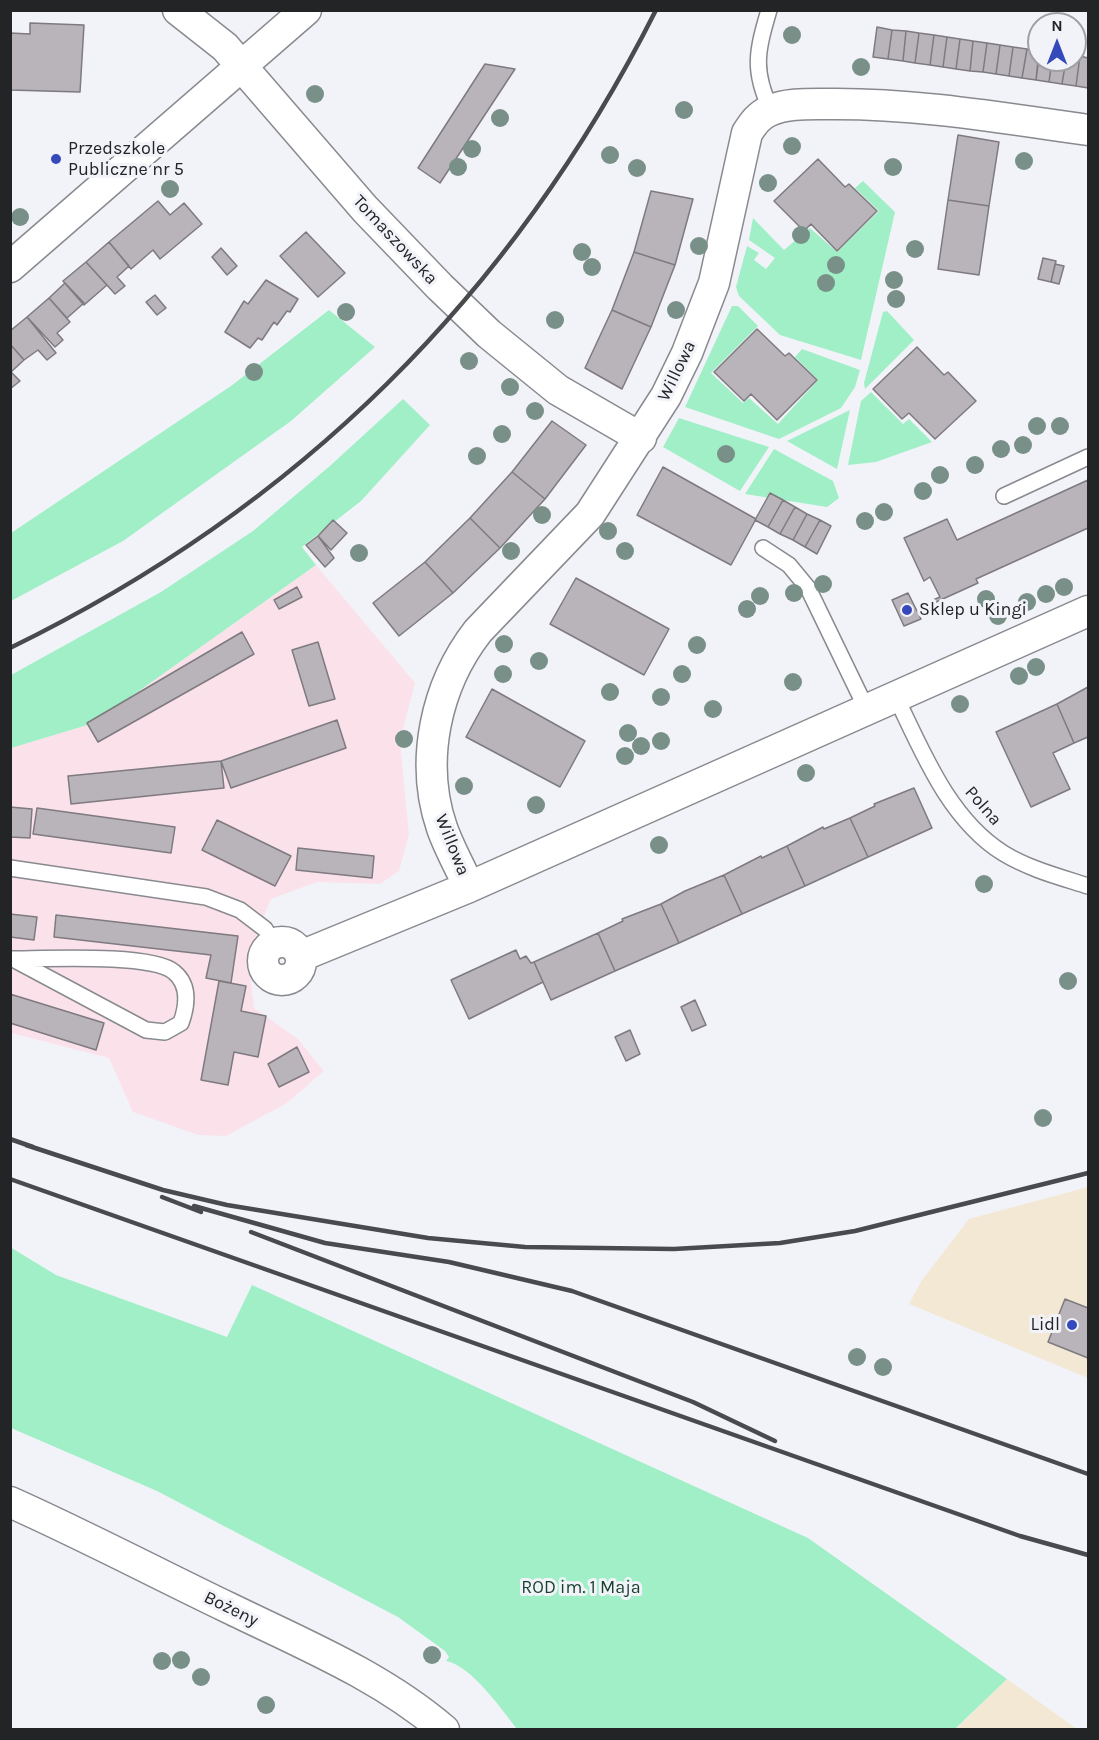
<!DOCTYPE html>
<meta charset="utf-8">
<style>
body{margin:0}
#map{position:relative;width:1099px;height:1740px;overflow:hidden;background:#f2f3f9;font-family:Karla,sans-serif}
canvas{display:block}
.frame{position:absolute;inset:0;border:12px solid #232426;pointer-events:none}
.north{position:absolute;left:1027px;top:12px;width:60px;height:60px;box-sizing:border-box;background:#f2f3f9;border:2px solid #9fa0a5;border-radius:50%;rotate:0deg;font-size:16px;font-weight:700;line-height:24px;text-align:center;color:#232426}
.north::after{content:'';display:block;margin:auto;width:21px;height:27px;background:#3649bb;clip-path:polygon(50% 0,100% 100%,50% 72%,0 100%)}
</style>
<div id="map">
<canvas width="1099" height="1740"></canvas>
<div class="frame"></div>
<div class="north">N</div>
</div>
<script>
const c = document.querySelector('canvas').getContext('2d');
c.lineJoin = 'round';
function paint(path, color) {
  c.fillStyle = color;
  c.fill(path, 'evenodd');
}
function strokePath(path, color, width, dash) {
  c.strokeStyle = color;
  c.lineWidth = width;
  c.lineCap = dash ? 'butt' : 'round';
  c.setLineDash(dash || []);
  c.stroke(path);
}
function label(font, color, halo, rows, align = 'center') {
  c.font = font + ' Karla,sans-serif';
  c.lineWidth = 6;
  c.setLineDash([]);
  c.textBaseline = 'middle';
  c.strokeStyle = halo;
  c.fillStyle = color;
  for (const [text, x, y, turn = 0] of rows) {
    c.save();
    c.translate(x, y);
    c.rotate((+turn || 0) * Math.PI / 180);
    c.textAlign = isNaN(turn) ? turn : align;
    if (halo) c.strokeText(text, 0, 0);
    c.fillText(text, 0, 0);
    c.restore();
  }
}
paint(new Path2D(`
 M1088 1187V1378L909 1304 922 1280 969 1219Z
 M1007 1679 1077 1729 955 1730Z`), '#f2e8d3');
paint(new Path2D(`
 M316 565 415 683 400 741 409 835 399 871 380 884 317 882 271 899 248 956 254 1008 298 1039 324 1071 287 1103 226 1136 198 1135 133 1112 109 1058 11 1033 10 748 94 723Z`), '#fbe2ea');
paint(new Path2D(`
 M863 181 895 212 861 360 780 335 739 296 736 287 747 246 759 253 754 260 766 269 775 258 749 240 753 218 784 250 810 228 837 252 879 211 855 188Z
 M732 306H738L758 326 711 373 743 403 749 398 778 424 818 380 795 357 802 349 860 370 855 387 841 408 779 439 685 407Z
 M329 310 375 347 291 421 123 541 11 601V533L231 386Z
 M887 311 914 340 865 389 864 383 883 312Z
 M871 392 903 424 909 419 932 442 876 462 848 465 861 401Z
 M403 399 430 425 361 501 302 547 316 565 94 723 11 748V675L161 592 253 531 331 465Z
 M850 410 837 469 787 441Z
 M679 418 769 447 740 491 663 447Z
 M774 449 833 481 839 498 827 507 745 494Z
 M10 1247 56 1275 227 1337 252 1285 808 1538 1007 1679 955 1729H517C501 1709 472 1666 446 1661L449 1657 445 1651 398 1617 157 1491 11 1428Z`), '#a0efc6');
const building = new Path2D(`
 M30 23 84 25 80 92 10 90V33L30 34Z
 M877 27 892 30 888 59 873 57Z
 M892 30 906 31 903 61 888 59Z
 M906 31 919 33 915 63 903 61Z
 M919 33 934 35 930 65 915 63Z
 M934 35 947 37 943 67 930 65Z
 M947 37 960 39 956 69 943 67Z
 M960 39 973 41 970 71 956 69Z
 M973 41 987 43 983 72 970 71Z
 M987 43 1000 45 996 74 983 72Z
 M1000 45 1013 47 1009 76 996 74Z
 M1013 47 1027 49 1022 78 1009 76Z
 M1027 49 1039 50 1036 80 1022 78Z
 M1075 56H1080L1076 86 1062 84 1066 60H1075Z
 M1080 56 1088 58V88L1076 86Z
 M1039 57V60H1052L1049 82 1036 80Z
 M1052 60H1066L1062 84 1049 82Z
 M485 64 515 69 440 183 418 168Z
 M958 135 999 142 989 206 948 200Z
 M818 159 845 187 849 184 877 211 837 251 811 224 804 231 774 201Z
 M651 191 693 199 675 265 634 252Z
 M948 200 989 206 979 275 938 269Z
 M158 201 170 215 184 203 202 224 160 259 153 250 131 269 109 242Z
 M306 232 345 273 318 297 280 256Z
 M109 242 129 266 117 277 125 286 115 294 86 262Z
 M221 248 237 266 227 275 212 257Z
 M634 252 675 265 651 327 612 310Z
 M1043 258 1056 261 1051 282 1038 279Z
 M86 262 107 285 84 305 63 281Z
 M1055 264 1064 266 1059 284 1051 282Z
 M266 280 298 299 290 312 287 311 277 325 274 322 262 340 258 338 250 348 225 332 244 301 248 304Z
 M65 283 84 303 67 318 49 298Z
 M155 295 166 308 157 315 146 302Z
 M49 298 70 322 57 333 63 340 55 347 27 317Z
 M612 310 651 327 622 389 585 368Z
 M27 317 56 353 47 360 38 350 24 360 10 344V331Z
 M757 329 785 356 789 353 817 380 777 420 751 394 744 401 714 372Z
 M10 344 24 360 11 372 20 381 10 389Z
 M917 347 944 375 948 372 976 401 935 439 909 413 902 419 873 389Z
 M552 421 586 445 545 499 512 472Z
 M663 467 756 519 731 565 637 515Z
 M512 472 545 499 500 548 470 518Z
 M1088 480V528L976 579 978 583 934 603 933 600 940 597 930 577 924 581 904 538 947 519 957 540Z
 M770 493 783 500 768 527 755 520Z
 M783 500 795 507 780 534 768 527Z
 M795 507 807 514 793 540 780 534Z
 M807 514 820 520 805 547 793 540Z
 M470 518 500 548 453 593 425 562Z
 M333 520 347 533 331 550 318 536Z
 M820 520 831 526 817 554 805 547Z
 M318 536 334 558 325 567 306 545Z
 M425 562 453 593 399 636 373 603Z
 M576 578 669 629 644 675 550 624Z
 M297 587 302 597 279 609 274 600Z
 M908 593 921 619 904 626 892 600Z
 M242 632 254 654 98 742 87 723Z
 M318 642 335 699 309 706 292 650Z
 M1088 687V737L1074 743 1057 704Z
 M492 689 585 741 560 787 466 737Z
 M1057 704 1074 743 1053 753 1070 789 1031 807 996 732Z
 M337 720 346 748 231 788 221 761Z
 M221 761 224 788 71 804 68 776Z
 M914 788 932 828 868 857 850 818 875 806 874 804Z
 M10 807 32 809 30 838 10 837Z
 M37 808 175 827 171 853 33 834Z
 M850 818 868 857 805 886 787 846 823 827 824 829Z
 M217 820 291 856 275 886 202 850Z
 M787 846 805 886 742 914 724 875 761 856 762 858Z
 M298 848 374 856 372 878 296 870Z
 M724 875 742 914 679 943 661 904 685 891Z
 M661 904 679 943 615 971 598 933 623 921 622 919Z
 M10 914 37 917 34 940 10 937Z
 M56 915 238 936 231 983 206 978 211 955 54 937Z
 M598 933 615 971 551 1000 534 962Z
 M516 950 520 959 526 956 531 963 534 962 543 982 469 1019 451 980Z
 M219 981 246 986 241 1011 266 1016 258 1057 234 1052 228 1085 201 1080Z
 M10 994 104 1023 96 1050 10 1023Z
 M695 1000 706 1025 692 1031 681 1007Z
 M630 1030 640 1054 626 1061 615 1037Z
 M297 1047 309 1072 279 1087 268 1064Z
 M1065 1299 1088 1308V1358L1048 1342Z`);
paint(building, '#b8b4b9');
strokePath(building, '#7e7a7f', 1.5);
const service = new Path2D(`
 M769 10C757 51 752 70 771 110
 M1004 496 1088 457
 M763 548 789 565 808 588 867 710
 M896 697C923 753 949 819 1003 853 1029 869 1060 877 1088 886
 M10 868 206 897 240 910 265 929 274 943
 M10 959C43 959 152 953 174 972 190 985 187 1006 181 1023L165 1032 146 1030 13 959`);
const minor = new Path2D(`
 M178 10 225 47 365 209 440 287 489 334 558 390 641 438
 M10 267 306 10
 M469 887C460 867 449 848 442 828 419 761 436 685 478 631L590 514 666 396 687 353 714 283 747 133C753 124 758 116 769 111 786 103 809 104 828 104 915 103 1002 118 1088 130
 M263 961a19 19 0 1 1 38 0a19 19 0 1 1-38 0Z
 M301 956 469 887 1088 611
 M10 1502C84 1535 156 1573 229 1608 303 1644 381 1676 444 1730`);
strokePath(service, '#898a8f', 18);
strokePath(minor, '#898a8f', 33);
strokePath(service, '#fff', 15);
strokePath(minor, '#fff', 30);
strokePath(new Path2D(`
 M10 648C299 507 511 297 656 10
 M10 1139 33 1147
 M26 1145 163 1190 227 1205 428 1238 525 1247 674 1249 780 1243 855 1231 1088 1173
 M10 1179 1020 1536 1088 1555
 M162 1197 201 1212
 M194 1206 325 1243 449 1262 572 1291 1088 1474
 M251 1232 693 1402 775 1441`), '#494a4d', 4.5);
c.fillStyle = '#799088';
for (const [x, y] of [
 [792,35],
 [861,67],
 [315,94],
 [684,110],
 [500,118],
 [792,146],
 [472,149],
 [610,155],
 [1024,161],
 [458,167],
 [893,167],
 [637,168],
 [768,183],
 [170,189],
 [20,217],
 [801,235],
 [699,246],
 [915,249],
 [582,252],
 [836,265],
 [592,267],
 [894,280],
 [826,283],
 [896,299],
 [676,310],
 [346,312],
 [555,320],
 [469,361],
 [254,372],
 [510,387],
 [535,411],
 [1037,426],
 [1060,426],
 [502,434],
 [1023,445],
 [1001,449],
 [726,454],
 [477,456],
 [975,465],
 [940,475],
 [923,491],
 [884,512],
 [542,515],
 [865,521],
 [608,531],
 [511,551],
 [625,551],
 [359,553],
 [823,584],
 [1064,587],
 [794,593],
 [1046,594],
 [760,596],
 [986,599],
 [1027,602],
 [747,609],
 [998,616],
 [504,644],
 [697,645],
 [539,661],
 [1036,667],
 [503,674],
 [682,674],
 [1019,676],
 [793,682],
 [610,692],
 [661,697],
 [960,704],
 [713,709],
 [628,733],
 [404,739],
 [661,741],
 [641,746],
 [625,756],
 [806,773],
 [464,786],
 [536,805],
 [659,845],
 [984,884],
 [1068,981],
 [1043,1118],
 [857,1357],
 [883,1367],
 [432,1655],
 [181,1660],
 [162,1661],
 [201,1677],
 [266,1705]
]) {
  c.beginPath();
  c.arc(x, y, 9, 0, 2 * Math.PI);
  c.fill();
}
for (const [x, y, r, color] of [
 [56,159,6,"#3649bb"],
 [907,610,6,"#3649bb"],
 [1072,1325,6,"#3649bb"]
]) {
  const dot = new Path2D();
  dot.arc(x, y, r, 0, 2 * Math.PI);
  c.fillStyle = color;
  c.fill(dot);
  strokePath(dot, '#f2f3f9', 2);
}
label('18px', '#232426', '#f2f3f9', [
 ["Przedszkole",68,149],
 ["Publiczne nr 5",68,170],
 ["Sklep u Kingi",919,610],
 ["Lidl",1060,1325,"right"]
], 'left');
label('18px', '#232426', '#f2f3f9', [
 ["Tomaszowska",395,240,47],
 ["Willowa",677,371,-64],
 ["Polna",983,806,49],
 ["Willowa",452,845,68],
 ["Bożeny",231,1609,26]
]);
label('18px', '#163f2c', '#f2f3f9', [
 ["ROD im. 1 Maja",581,1588]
]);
</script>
